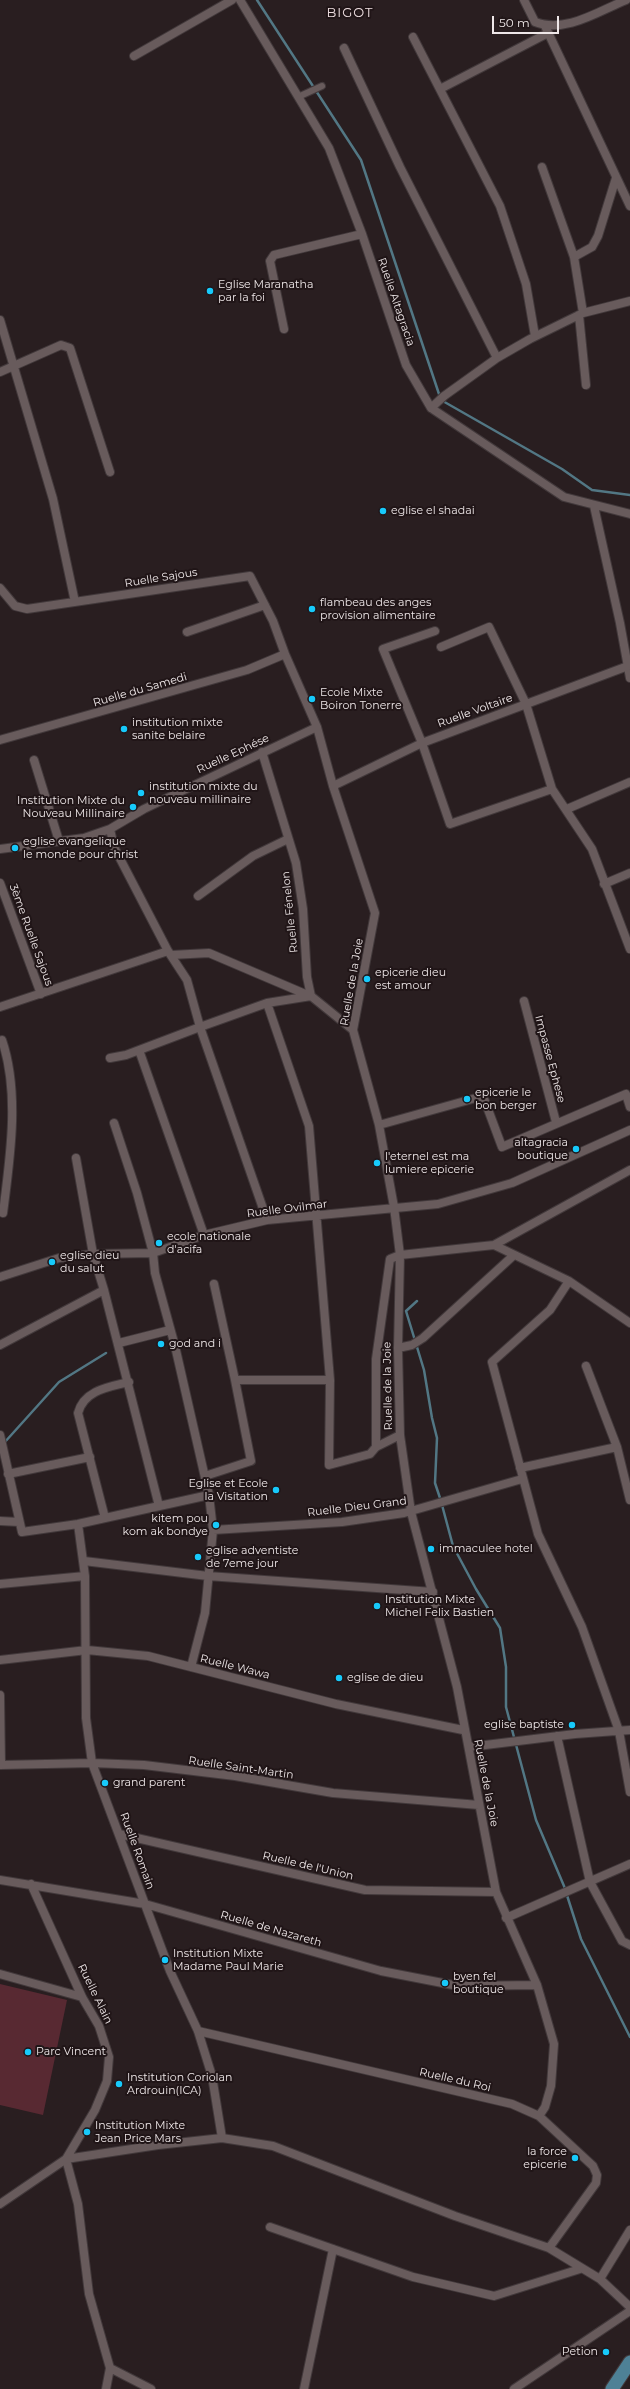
<!DOCTYPE html>
<meta charset="utf-8">
<style>
body{margin:0}
#map{position:relative;width:630px;height:2389px;overflow:hidden;background:#291e20;font-family:Montserrat,sans-serif}
canvas{display:block}
.scale{position:absolute;left:492px;top:16px;width:67px;height:18px;box-sizing:border-box;border:2px solid #eee7e8;border-top:0;padding-left:5px;font-size:12px;line-height:14px;white-space:nowrap;color:#eee7e8;-webkit-text-stroke:3px #201517;paint-order:stroke}
</style>
<div id="map">
<canvas width="630" height="2389"></canvas>
<div class="scale">50 m</div>
</div>
<script>
const c = document.querySelector('canvas').getContext('2d');
c.lineJoin = 'round';
function paint(path, color) {
  c.fillStyle = color;
  c.fill(path, 'evenodd');
}
function strokePath(path, color, width, dash) {
  c.strokeStyle = color;
  c.lineWidth = width;
  c.lineCap = dash ? 'butt' : 'round';
  c.setLineDash(dash || []);
  c.stroke(path);
}
function label(font, color, halo, rows, align = 'center') {
  c.font = font + ' Montserrat,sans-serif';
  c.lineWidth = 4;
  c.setLineDash([]);
  c.textBaseline = 'middle';
  c.strokeStyle = halo;
  c.fillStyle = color;
  for (const [text, x, y, turn = 0] of rows) {
    c.save();
    c.translate(x, y);
    c.rotate((+turn || 0) * Math.PI / 180);
    c.textAlign = isNaN(turn) ? turn : align;
    if (halo) c.strokeText(text, 0, 0);
    c.fillText(text, 0, 0);
    c.restore();
  }
}
paint(new Path2D(`
 M0 1984 67 2000 43 2115 0 2105Z`), '#582932');
strokePath(new Path2D(`
 M257 0 361 160 441 400 562 469 592 490 630 495
 M417 1301 406 1311 424 1370 432 1418 437 1438 435 1483 440 1498
 M4 1443 59 1382 106 1353
 M442 1505 453 1546 476 1589 500 1628 506 1667V1707L536 1820 564 1886 581 1939 630 2037`), '#527784', 2.5);
const pedestrian = new Path2D(`
 M298 97 322 86`);
const minor = new Path2D(`
 M240 0 329 148 362 234 406 365 431 408 564 497 630 514
 M524 0 535 22C565 34 599 11 626 0
 M545 26 630 206
 M413 37 500 206 526 284 535 336
 M344 48 400 167 497 358
 M134 56 232 0
 M440 89 548 33
 M542 167 574 257 583 313
 M574 257 592 247 598 236 616 178
 M579 315 586 385
 M0 320 53 499 75 602
 M284 329 270 261 274 255 362 234
 M0 372 61 345 70 348 110 472
 M431 408 444 396 497 358 530 339 583 313 630 301
 M594 506 620 623 630 678
 M0 588 15 606 27 609 250 576 273 621 285 654 317 727 333 786 375 913 353 1030 379 1125 394 1207 400 1255 398 1348 400 1435 411 1512 457 1687 496 1892 537 1985 554 2044 551 2086 545 2107 539 2116
 M435 631 383 649 422 743 450 824 552 789 592 849 630 949
 M187 632 265 605
 M441 647 489 627 526 704 552 789
 M0 740 247 670 285 654
 M262 752 296 863 303 909 307 977 311 996 353 1030
 M34 760 59 841
 M333 786 422 743 628 666
 M567 809 630 782
 M110 829 114 847 168 951 187 980 200 1027 267 1003 311 996
 M0 849 84 838 110 829 144 809 317 727
 M0 883 41 994
 M604 884 630 873
 M198 896 253 856 288 839
 M171 955 209 953 310 996
 M524 1001 556 1122
 M267 1003 309 1126 330 1380 329 1465 370 1454 376 1447 400 1435
 M0 1007 168 951
 M2 1040C20 1093 10 1158 3 1213
 M139 1050 204 1235
 M110 1058 126 1055 200 1027 267 1220
 M114 1123 137 1193 153 1253 155 1273 175 1346 209 1495 213 1530 205 1613 191 1667
 M379 1125 483 1096 502 1147 626 1094 630 1107
 M494 1245 630 1170
 M0 1277 59 1258 93 1254 76 1158
 M569 1281 550 1310 492 1362 538 1534 582 1627 619 1731 630 1792
 M214 1284 235 1380
 M104 1290 159 1506
 M119 1343 170 1330
 M0 1345 104 1290 93 1254 153 1253 204 1235 267 1220 438 1204 512 1183 630 1130
 M398 1348 412 1345 423 1338 514 1255
 M586 1366 617 1447 630 1500
 M0 1435 22 1532 78 1524 209 1495
 M376 1447V1359L390 1259 400 1255 494 1245 569 1281 630 1323
 M520 1468 617 1447
 M8 1474 90 1457
 M205 1476 251 1461 235 1380H330
 M105 1518 78 1413C84 1390 109 1387 129 1382
 M0 1521 19 1522
 M78 1524 85 1576 86 1718 92 1763 170 1971 198 2031 212 2076 222 2138
 M213 1530 342 1522 404 1513 522 1479
 M84 1561 208 1576 433 1592
 M0 1584 85 1576
 M0 1660 87 1650 148 1656 336 1704 463 1730
 M0 1695 1 1765
 M557 1736 590 1882 622 1941 630 1945
 M469 1747 575 1734 630 1730
 M0 1765 92 1763 144 1765 235 1776 333 1793 479 1805
 M119 1834 365 1890 496 1892
 M0 1880 145 1904 381 1971 458 1986 537 1985
 M31 1884 82 1997 99 2026 109 2057 107 2081 95 2110 66 2159
 M506 1918 630 1864
 M0 1974 82 1997
 M198 2031 512 2104 539 2116 593 2166 597 2175 596 2183 549 2248
 M66 2159 78 2204 89 2294 110 2368 151 2389
 M0 2204 66 2159 158 2145 222 2138 273 2146 455 2216 549 2248 600 2279 630 2307
 M270 2227 413 2277 494 2296 580 2269
 M600 2279 630 2230
 M106 2389 110 2368
 M304 2389 333 2249
 M514 2389 630 2311`);
const primary = new Path2D(`
 M612 2389 630 2362`);
strokePath(pedestrian, '#42393b', 8);
strokePath(minor, '#42393b', 10);
strokePath(primary, '#42393b', 15);
strokePath(pedestrian, '#685b5c', 6);
strokePath(minor, '#685b5c', 8);
strokePath(primary, '#4e8196', 13);
for (const [x, y, r, color] of [
 [210,291,4,"#17cafb"],
 [383,511,4,"#17cafb"],
 [312,609,4,"#17cafb"],
 [312,699,4,"#17cafb"],
 [124,729,4,"#17cafb"],
 [141,793,4,"#17cafb"],
 [133,807,4,"#17cafb"],
 [15,848,4,"#17cafb"],
 [367,979,4,"#17cafb"],
 [467,1099,4,"#17cafb"],
 [576,1149,4,"#17cafb"],
 [377,1163,4,"#17cafb"],
 [159,1243,4,"#17cafb"],
 [52,1262,4,"#17cafb"],
 [161,1344,4,"#17cafb"],
 [276,1490,4,"#17cafb"],
 [216,1525,4,"#17cafb"],
 [431,1549,4,"#17cafb"],
 [198,1557,4,"#17cafb"],
 [377,1606,4,"#17cafb"],
 [339,1678,4,"#17cafb"],
 [572,1725,4,"#17cafb"],
 [105,1783,4,"#17cafb"],
 [165,1960,4,"#17cafb"],
 [445,1983,4,"#17cafb"],
 [28,2052,4,"#17cafb"],
 [119,2084,4,"#17cafb"],
 [87,2132,4,"#17cafb"],
 [575,2158,4,"#17cafb"],
 [606,2352,4,"#17cafb"]
]) {
  const dot = new Path2D();
  dot.arc(x, y, r, 0, 2 * Math.PI);
  c.fillStyle = color;
  c.fill(dot);
  strokePath(dot, '#201517', 1.5);
}
label('11px', '#eee7e8', '#201517', [
 ["Eglise Maranatha",218,285],
 ["par la foi",218,298],
 ["eglise el shadai",391,511],
 ["flambeau des anges",320,603],
 ["provision alimentaire",320,616],
 ["Ecole Mixte",320,693],
 ["Boiron Tonerre",320,706],
 ["institution mixte",132,723],
 ["sanite belaire",132,736],
 ["institution mixte du",149,787],
 ["nouveau millinaire",149,800],
 ["Institution Mixte du",125,801,"right"],
 ["Nouveau Millinaire",125,814,"right"],
 ["eglise evangelique",23,842],
 ["le monde pour christ",23,855],
 ["epicerie dieu",375,973],
 ["est amour",375,986],
 ["epicerie le",475,1093],
 ["bon berger",475,1106],
 ["altagracia",568,1143,"right"],
 ["boutique",568,1156,"right"],
 ["l'eternel est ma",385,1157],
 ["lumiere epicerie",385,1170],
 ["ecole nationale",167,1237],
 ["d'acifa",167,1250],
 ["eglise dieu",60,1256],
 ["du salut",60,1269],
 ["god and i",169,1344],
 ["Eglise et Ecole",268,1484,"right"],
 ["la Visitation",268,1497,"right"],
 ["kitem pou",208,1519,"right"],
 ["kom ak bondye",208,1532,"right"],
 ["immaculee hotel",439,1549],
 ["eglise adventiste",206,1551],
 ["de 7eme jour",206,1564],
 ["Institution Mixte",385,1600],
 ["Michel Felix Bastien",385,1613],
 ["eglise de dieu",347,1678],
 ["eglise baptiste",564,1725,"right"],
 ["grand parent",113,1783],
 ["Institution Mixte",173,1954],
 ["Madame Paul Marie",173,1967],
 ["byen fel",453,1977],
 ["boutique",453,1990],
 ["Parc Vincent",36,2052],
 ["Institution Coriolan",127,2078],
 ["Ardrouin(ICA)",127,2091],
 ["Institution Mixte",95,2126],
 ["Jean Price Mars",95,2139],
 ["la force",567,2152,"right"],
 ["epicerie",567,2165,"right"],
 ["Petion",598,2352,"right"]
], 'left');
label('11px', '#eee7e8', '#201517', [
 ["Ruelle Altagracia",396,302,71],
 ["Ruelle Sajous",161,578,-9],
 ["Ruelle du Samedi",140,690,-16],
 ["Ruelle Voltaire",475,711,-20],
 ["Ruelle Ephése",233,754,-25],
 ["Ruelle Fénelon",290,912,-96],
 ["3ème Ruelle Sajous",31,935,70],
 ["Ruelle de la Joie",352,982,-80],
 ["Impasse Ephese",550,1059,75],
 ["Ruelle Ovilmar",287,1209,-7],
 ["Ruelle de la Joie",388,1386,-91],
 ["Ruelle Dieu Grand",357,1507,-7],
 ["Ruelle Wawa",235,1667,14],
 ["Ruelle Saint-Martin",241,1768,8],
 ["Ruelle de la Joie",486,1783,79],
 ["Ruelle Romain",137,1851,70],
 ["Ruelle de l'Union",308,1866,13],
 ["Ruelle de Nazareth",271,1929,16],
 ["Ruelle Alain",95,1994,64],
 ["Ruelle du Roi",455,2080,13]
]);
c.letterSpacing = '1px';
label('13px', '#eddee0', '#201517', [
 ["BIGOT",350,13]
]);
c.letterSpacing = '0px';
</script>
